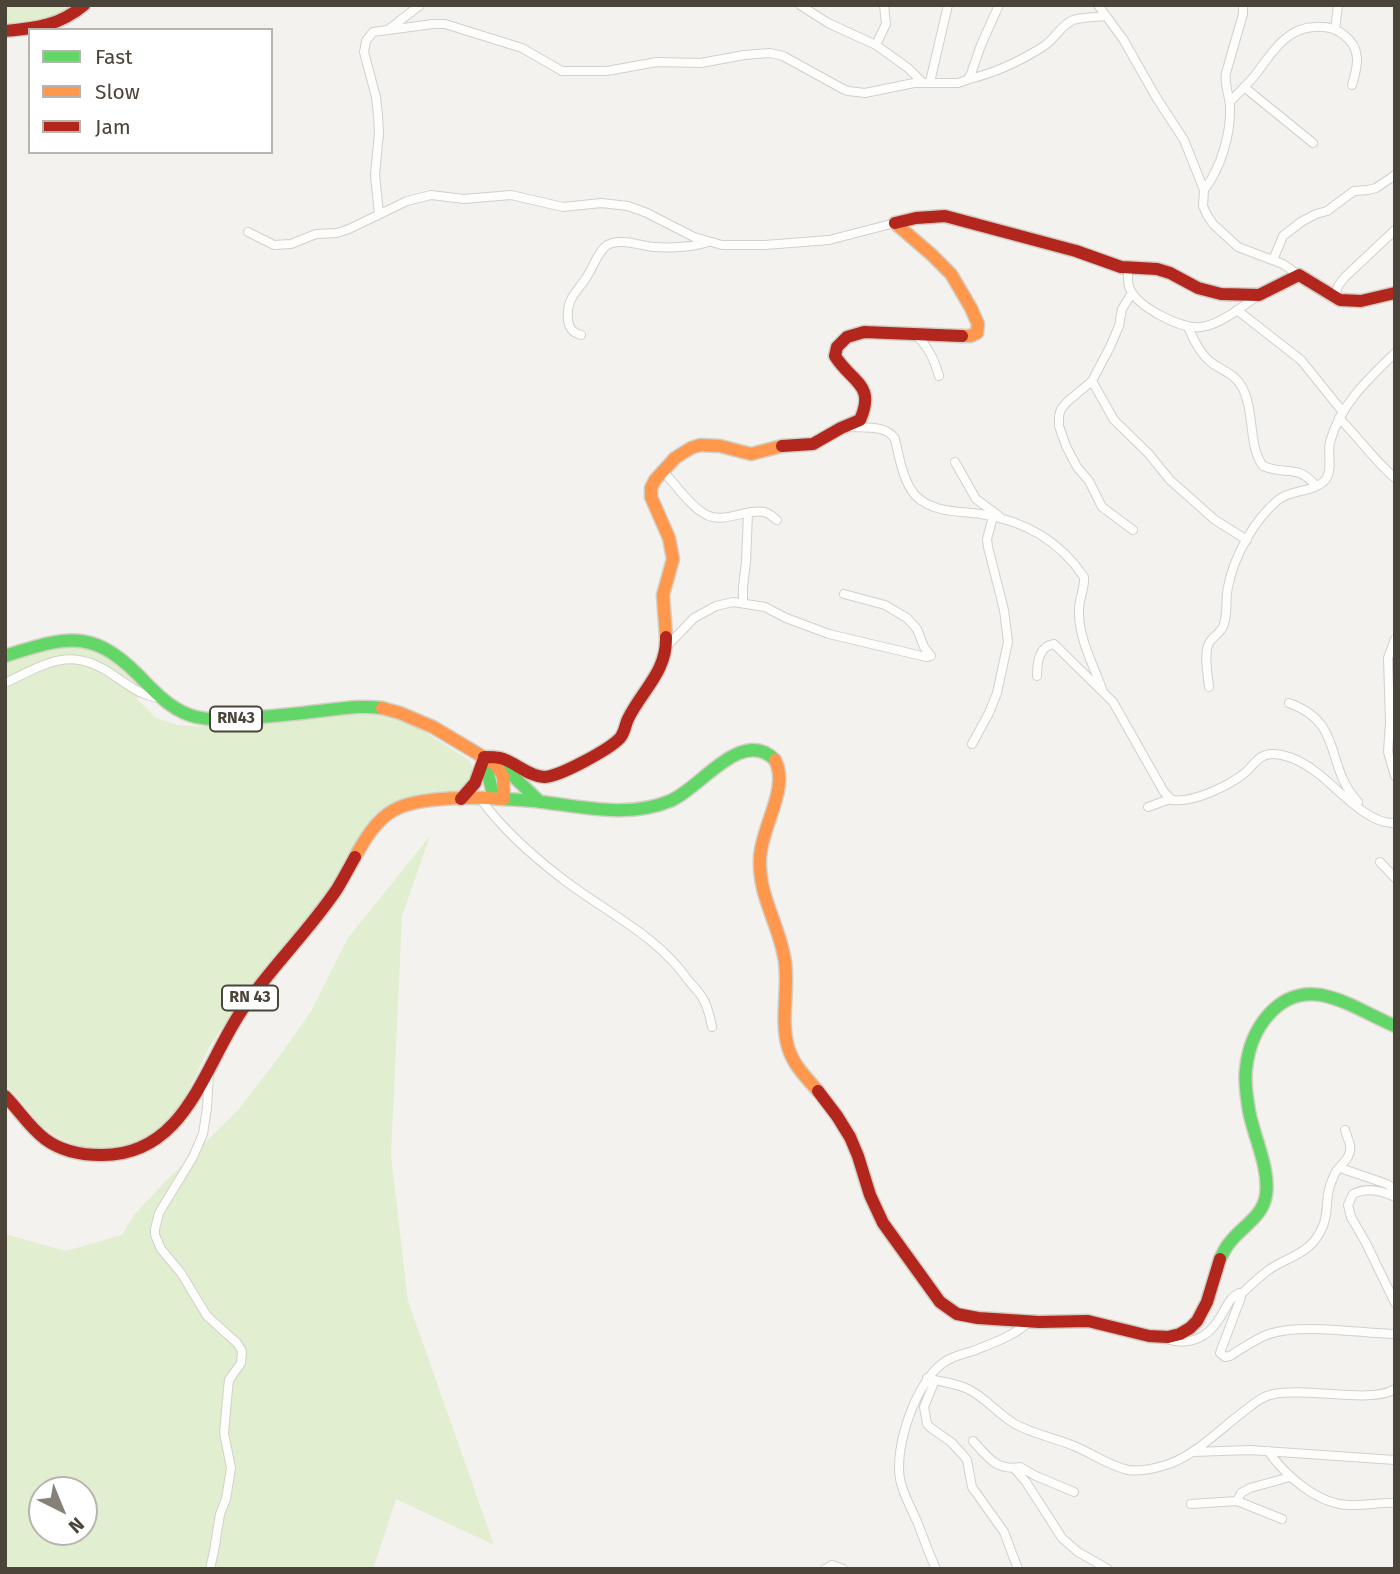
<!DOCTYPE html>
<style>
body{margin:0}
#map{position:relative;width:1400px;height:1574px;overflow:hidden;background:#f4f2ee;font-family:"Fira Sans",sans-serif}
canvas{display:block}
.frame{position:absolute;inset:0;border:7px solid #4b4439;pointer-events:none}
.legend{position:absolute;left:28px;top:28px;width:245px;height:126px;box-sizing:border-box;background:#fff;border:2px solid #b7b4b0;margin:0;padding:9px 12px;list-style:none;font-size:21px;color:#4b4439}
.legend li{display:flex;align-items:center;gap:14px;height:35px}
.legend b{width:35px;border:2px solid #b7b4b0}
.north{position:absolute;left:28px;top:1476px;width:70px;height:70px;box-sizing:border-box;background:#fff;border:2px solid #b7b4b0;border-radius:50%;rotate:137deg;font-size:19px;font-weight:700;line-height:28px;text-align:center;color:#4b4439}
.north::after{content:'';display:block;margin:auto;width:24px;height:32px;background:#868178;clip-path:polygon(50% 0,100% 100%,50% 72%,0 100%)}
</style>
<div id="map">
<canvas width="1400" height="1574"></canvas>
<div class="frame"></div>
<ul class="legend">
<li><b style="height:9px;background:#63d668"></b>Fast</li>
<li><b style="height:9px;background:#ff974d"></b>Slow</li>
<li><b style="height:9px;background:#b3261e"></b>Jam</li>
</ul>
<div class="north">N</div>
</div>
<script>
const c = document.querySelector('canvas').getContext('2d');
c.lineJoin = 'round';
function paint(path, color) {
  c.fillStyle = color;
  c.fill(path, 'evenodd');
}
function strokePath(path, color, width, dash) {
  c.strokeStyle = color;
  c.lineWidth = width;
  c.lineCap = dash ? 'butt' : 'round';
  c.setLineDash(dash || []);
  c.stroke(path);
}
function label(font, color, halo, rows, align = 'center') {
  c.font = font + ' "Fira Sans",sans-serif';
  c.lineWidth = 7;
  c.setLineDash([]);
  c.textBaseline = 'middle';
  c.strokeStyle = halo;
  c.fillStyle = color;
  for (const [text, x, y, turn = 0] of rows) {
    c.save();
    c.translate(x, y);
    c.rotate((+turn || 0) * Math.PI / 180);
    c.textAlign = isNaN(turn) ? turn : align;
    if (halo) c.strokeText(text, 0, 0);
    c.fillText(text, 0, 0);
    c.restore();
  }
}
paint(new Path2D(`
 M5 5H74C56 22 28 21 5 24Z
 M78 646 99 653 117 665 145 692 137 699 156 718 178 725 227 728 350 715H379L409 722 469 760 475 771C474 777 472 779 467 784 449 805 420 790 398 802 393 804 389 809 386 812 371 825 364 832 354 848 340 870 326 893 311 914 279 957 242 996 213 1041 194 1072 186 1111 154 1134 136 1147 110 1151 88 1148 72 1145 53 1136 41 1125 28 1112 20 1096 5 1086V663L54 647Z
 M430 836 402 916 391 1156 408 1301 494 1545 396 1499 373 1569H5V1234L66 1251 122 1235 134 1215 163 1184 238 1110 276 1061 312 1010 348 938ZM42 1490H84V1532H42Z`), '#e1eecf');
const street = new Path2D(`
 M800 5 828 23 876 45 886 24 884 5
 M1098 5 1123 39 1156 97 1184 140 1204 190 1203 206 1207 215 1213 224 1238 247 1283 264 1299 275
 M388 30 420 5
 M1335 30 1338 5
 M876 45 908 68 923 83
 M969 79C995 73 1022 60 1044 46 1055 39 1061 25 1073 20 1082 17 1096 17 1106 16
 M930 82 948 5
 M1244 87 1313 143
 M1230 102C1238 93 1248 84 1256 74 1271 54 1286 28 1314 27 1325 26 1335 28 1344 35 1362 49 1358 66 1352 85
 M1204 190C1221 168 1231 134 1230 106 1229 94 1224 84 1226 73L1243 14V5
 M379 214 375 175 379 133 378 115 376 97 364 52 366 41 373 32 433 24H445L522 48 562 71H607L657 62 701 63 744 55 770 53 783 56 843 89 848 91 865 93 914 83H958L967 80 971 74 981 45 999 5
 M248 232 274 245 291 244 316 234 337 233 349 229 407 201 431 195 464 199 511 195 563 207 601 203 628 206 647 213 694 237 722 245H765L829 240 895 223
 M1273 260 1283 236 1301 222 1316 214 1327 211 1354 191 1368 190 1376 188 1395 175
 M1128 267C1128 274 1127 283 1130 289 1138 307 1182 330 1201 327 1220 325 1243 306 1259 295
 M1132 293 1122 309 1119 326 1110 347 1092 381 1067 402 1061 409 1059 416V426L1066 446 1077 467 1089 481 1102 507 1133 530
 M1335 298 1338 286 1345 277 1395 230
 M1237 310 1301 360 1342 411
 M1188 327C1194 340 1200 354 1212 363 1223 371 1235 374 1242 387 1255 412 1248 446 1263 466 1286 476 1297 463 1316 486
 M581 335C569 332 567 323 568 310 569 297 579 289 586 278 593 268 597 253 606 246 618 237 641 246 654 247 672 248 691 248 708 242
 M916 335C929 348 934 359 939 376
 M1092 381 1114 420 1148 453 1170 480 1215 520 1247 540
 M1339 418C1359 438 1374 460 1395 478
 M850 427C865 428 886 425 895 439 899 457 903 481 915 495 932 513 959 511 981 514 1025 521 1059 540 1084 577 1085 588 1079 598 1079 610 1078 637 1093 664 1102 689
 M955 462 976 499 999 516
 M663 471C674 483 691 507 705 514 723 525 746 508 764 512 769 513 773 517 777 520
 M743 603V587L746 562 748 513
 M1395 639 1388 658 1390 722 1388 752 1395 776
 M667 646 694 618 716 606 733 602 765 607 786 618 829 634 926 657 931 656 924 647 917 629 907 618 885 605 844 594
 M1037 676C1037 662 1039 646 1054 644L1113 702 1164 792 1172 800C1193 803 1229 786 1246 772 1252 767 1257 757 1266 755 1271 753 1277 754 1282 755 1296 758 1309 766 1320 775 1339 790 1369 825 1395 823
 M5 683C49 662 72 645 116 677 131 687 142 696 160 698
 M1209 687C1208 675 1204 657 1208 645 1212 636 1222 633 1224 624 1228 612 1225 599 1228 587 1234 556 1254 520 1278 500 1291 489 1315 493 1326 479 1333 469 1327 454 1330 442 1340 405 1368 379 1395 353
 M1289 703C1345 723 1324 766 1358 802
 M972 744 989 713 997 693 1008 642 1004 610 988 547 987 539 993 517
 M479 797C502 829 536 859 568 883 610 914 658 937 688 980 693 986 698 991 702 997 708 1006 710 1017 712 1027
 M1148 807 1170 799
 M1380 862 1395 878
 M209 1073 207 1108 203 1134 193 1157 159 1213 155 1229V1235L161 1249 181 1273 207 1316 237 1343 242 1351 241 1363 229 1380 228 1389 224 1433 231 1468 226 1499 220 1514 214 1551 210 1569
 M1340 1168 1387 1184 1395 1190
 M1395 1197C1381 1190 1367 1187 1353 1194L1348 1205 1351 1217 1366 1243 1395 1303
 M1241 1294C1250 1286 1260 1276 1270 1269 1292 1255 1312 1253 1323 1226 1329 1212 1325 1196 1331 1183 1332 1180 1334 1176 1335 1173 1341 1164 1352 1158 1350 1145 1349 1140 1346 1135 1345 1130
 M1166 1339C1188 1346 1207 1339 1219 1319 1226 1310 1228 1298 1239 1293L1241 1296 1240 1300 1221 1350 1220 1353 1225 1357 1230 1356C1243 1348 1255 1339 1269 1334 1301 1323 1359 1333 1395 1334
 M927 1378C940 1382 956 1383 968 1389 986 1398 998 1414 1015 1424 1033 1434 1055 1438 1074 1446 1092 1453 1109 1466 1128 1470 1141 1472 1157 1468 1169 1464 1198 1453 1219 1430 1243 1412 1252 1405 1262 1396 1274 1394 1306 1387 1373 1404 1395 1389
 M935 1380 924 1407 927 1424 931 1428 951 1442 963 1455 967 1460 972 1487 1004 1532 1018 1569
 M973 1441C988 1457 996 1471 1020 1467L1036 1476 1074 1492
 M1268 1451C1285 1475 1318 1505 1350 1505 1365 1506 1380 1502 1395 1503
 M1193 1452 1250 1450 1395 1460
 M1014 1468 1026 1482 1062 1538 1078 1552 1108 1569
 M1237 1501 1241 1493 1250 1488 1290 1477
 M1191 1504 1237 1501 1282 1519
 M825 1569 832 1565 843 1569
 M936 1569C929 1554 924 1539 918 1524 912 1509 903 1495 900 1479 894 1447 916 1382 943 1363 952 1356 963 1354 973 1351 993 1343 1014 1336 1030 1321`);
const fast = new Path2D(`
 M5 656C73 634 96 629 148 685 162 699 176 712 196 717 212 721 228 719 244 718 269 717 294 714 319 711 341 709 360 705 382 708
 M484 758 494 798
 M500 767 515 778 540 802
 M504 799C517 800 529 800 542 802 584 807 629 818 670 801 700 789 742 726 775 760
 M1220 1259C1223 1253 1226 1246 1231 1241 1243 1226 1263 1216 1266 1195 1270 1169 1254 1137 1249 1111 1247 1097 1244 1083 1246 1069 1250 1030 1277 988 1321 995 1347 1000 1371 1016 1395 1026`);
const slow = new Path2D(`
 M895 223 932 255 951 274 971 308 978 324 977 333 970 336H962
 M666 637 663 595 673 559 669 538 651 497V488L655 480 675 458 691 448 700 445 720 446 751 454 782 446
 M775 760C790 788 761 827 760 858 758 897 780 925 785 962 789 990 780 1019 788 1047 793 1065 806 1077 818 1091
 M355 857C365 839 376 820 394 810 419 796 476 797 504 799L503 776 495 764 433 727 400 713 382 708`);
const jam = new Path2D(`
 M5 31C36 28 59 26 84 5
 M895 223 916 218 945 216 1076 251 1121 267 1157 269 1170 273 1198 288 1221 294 1259 295 1299 275 1340 300 1361 301 1395 293
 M782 446 813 444 841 428 860 420C876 384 852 383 835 356L837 347 847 337 864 332 962 336
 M484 757C489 757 495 757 500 758 516 762 527 776 544 777 559 777 610 749 620 738 625 732 625 725 628 719 642 690 667 672 666 637
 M461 799 475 783 483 761
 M818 1091 837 1116 850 1137 858 1156 870 1195 883 1223 940 1302 957 1314 978 1318 1039 1322 1088 1321 1149 1336 1168 1337 1180 1334 1190 1328 1197 1321 1207 1302 1220 1259
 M5 1096C19 1110 29 1127 45 1139 61 1151 81 1155 101 1155 187 1156 204 1064 244 1007 272 966 309 931 337 889 343 879 349 868 355 857`);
strokePath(street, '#d2d0cb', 10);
strokePath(fast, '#d3cfc5', 15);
strokePath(slow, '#d3cfc5', 15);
strokePath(jam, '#d3cfc5', 15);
strokePath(street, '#fdfdfc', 8);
strokePath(fast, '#63d668', 12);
strokePath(slow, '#ff974d', 12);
strokePath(jam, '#b3261e', 12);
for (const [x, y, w] of [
 [236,719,52],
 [250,998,56]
]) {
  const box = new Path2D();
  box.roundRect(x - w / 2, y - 12.5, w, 25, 5);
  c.fillStyle = '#fff';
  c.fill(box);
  strokePath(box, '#4b4439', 2);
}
label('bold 16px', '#4b4439', null, [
 ["RN43",236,719],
 ["RN 43",250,998]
]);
</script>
